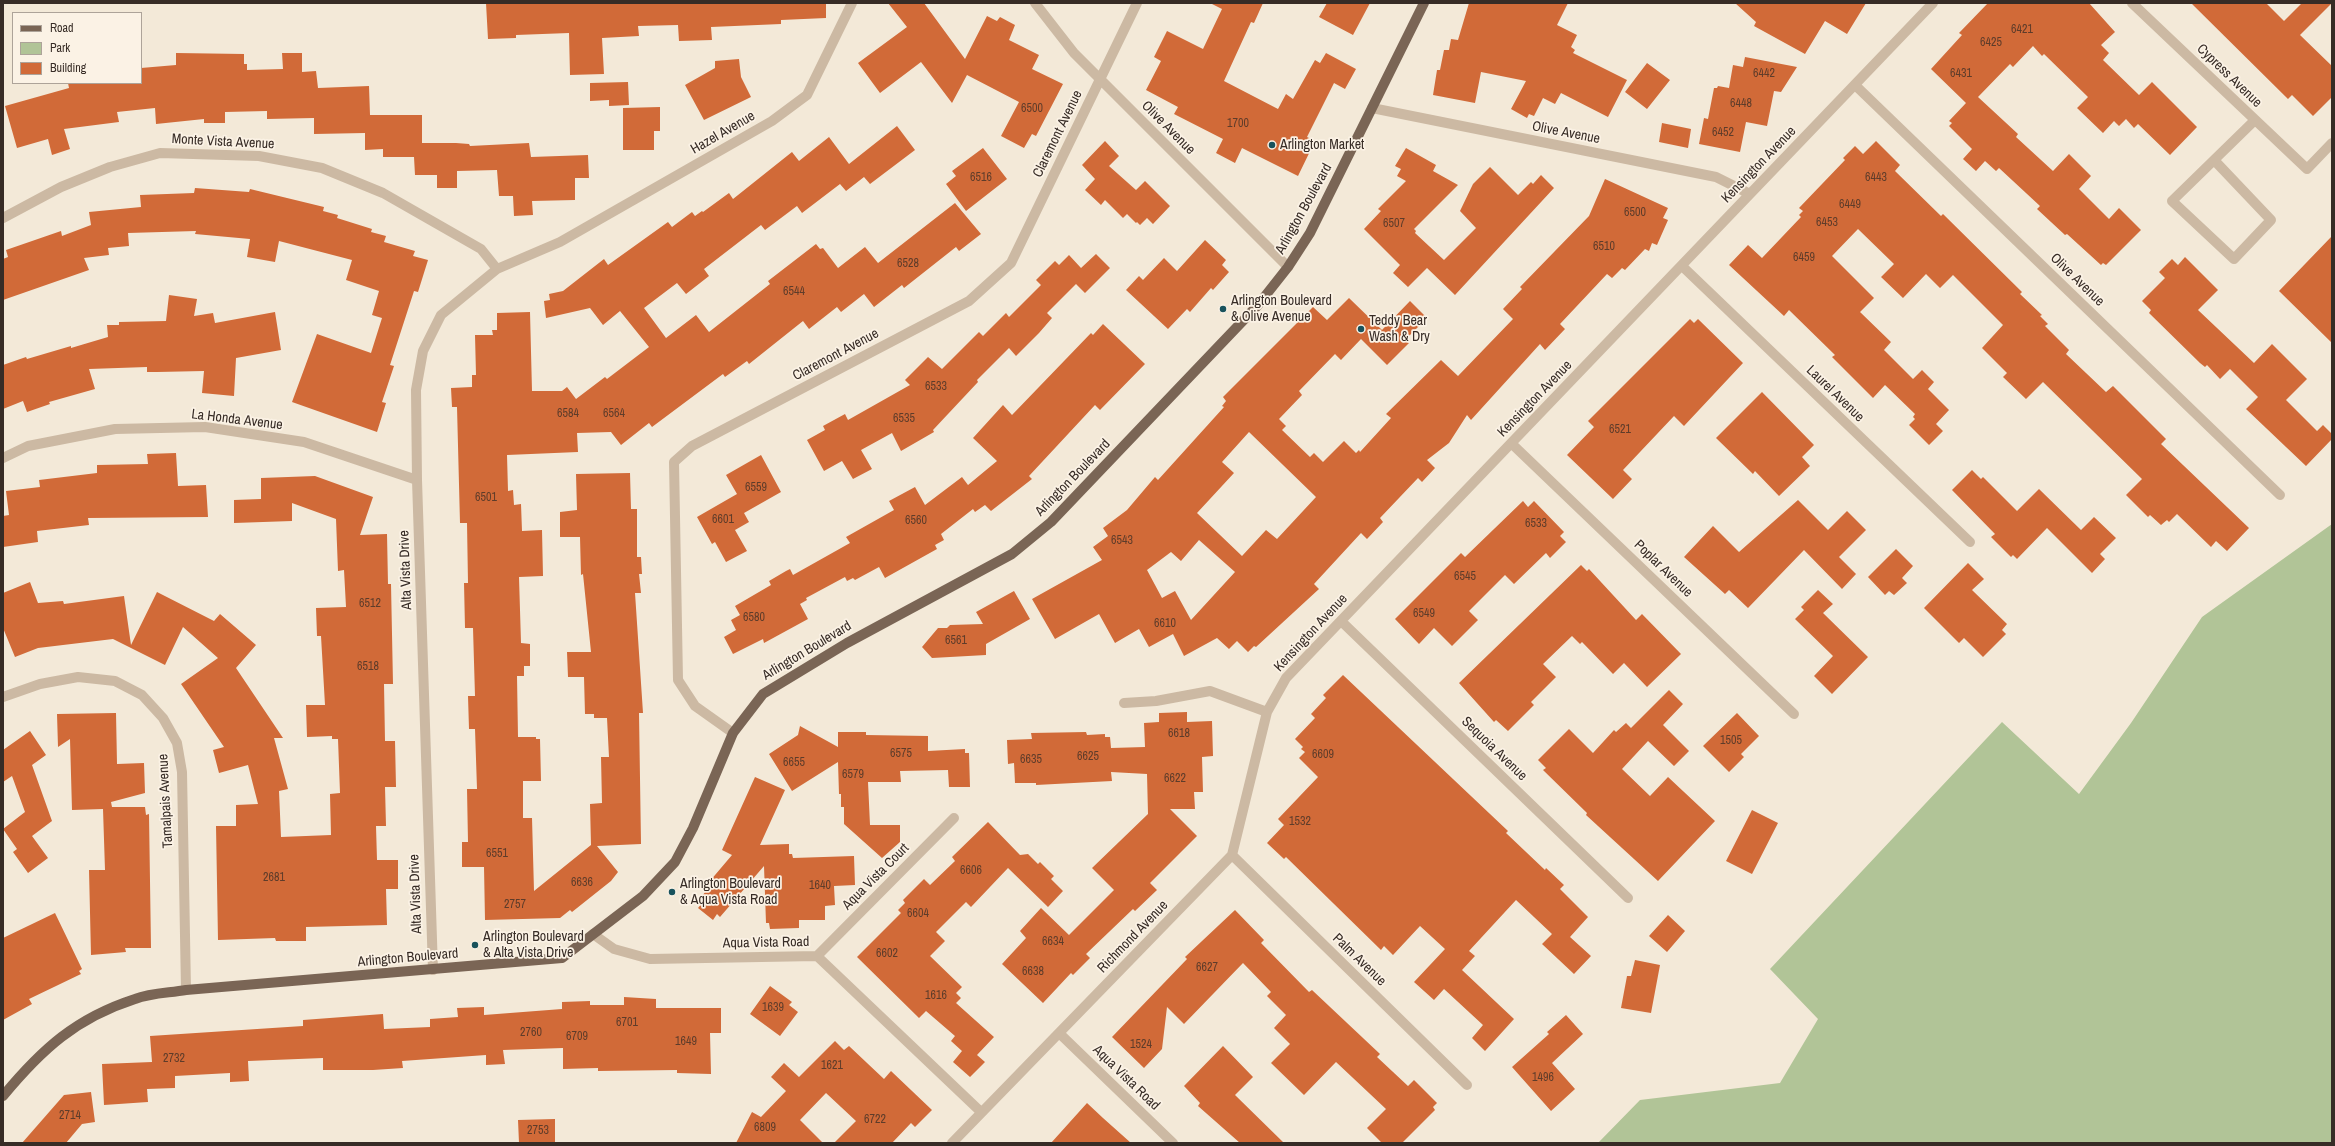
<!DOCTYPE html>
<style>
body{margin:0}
#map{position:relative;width:2335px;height:1146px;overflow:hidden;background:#f3e9d8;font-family:"Archivo Narrow",sans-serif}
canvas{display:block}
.frame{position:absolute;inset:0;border:4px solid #372c26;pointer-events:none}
.legend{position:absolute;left:12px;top:12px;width:130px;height:72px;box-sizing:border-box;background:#fbf2e5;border:1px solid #ada399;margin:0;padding:5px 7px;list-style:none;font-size:12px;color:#372c26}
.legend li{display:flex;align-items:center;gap:8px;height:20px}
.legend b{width:20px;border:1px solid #ada399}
</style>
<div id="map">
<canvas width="2335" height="1146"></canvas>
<div class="frame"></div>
<ul class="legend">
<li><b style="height:5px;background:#7a6555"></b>Road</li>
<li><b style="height:11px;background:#b1c497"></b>Park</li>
<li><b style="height:11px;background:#d16a38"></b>Building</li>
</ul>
</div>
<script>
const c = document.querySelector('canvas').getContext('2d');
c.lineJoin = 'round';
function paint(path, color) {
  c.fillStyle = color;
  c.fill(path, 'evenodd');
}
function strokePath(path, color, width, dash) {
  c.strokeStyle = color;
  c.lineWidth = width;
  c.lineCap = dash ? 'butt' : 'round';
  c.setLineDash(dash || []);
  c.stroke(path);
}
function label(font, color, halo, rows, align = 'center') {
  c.font = font + ' "Archivo Narrow",sans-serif';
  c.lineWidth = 3.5;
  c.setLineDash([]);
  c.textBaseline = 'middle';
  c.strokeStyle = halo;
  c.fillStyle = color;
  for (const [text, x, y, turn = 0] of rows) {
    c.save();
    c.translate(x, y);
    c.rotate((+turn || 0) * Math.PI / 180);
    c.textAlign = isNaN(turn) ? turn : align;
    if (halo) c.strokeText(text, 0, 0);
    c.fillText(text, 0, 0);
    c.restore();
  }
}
paint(new Path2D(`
 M2332 524V1143H1598L1640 1100 1780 1083 1818 1019 1770 969 2002 722 2079 794 2131 723 2202 617Z`), '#b1c497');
paint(new Path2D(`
 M486 3H826V18L781 20V24L711 27 712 40 679 41 678 25 638 26 639 36 602 38 604 74 570 75 569 33 516 35V38L488 39Z
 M888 3H924L965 59 987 16 997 21 1000 17 1015 25 1009 40 1039 55 1032 69 1063 84 1036 136 1032 134 1024 148 1001 136 1019 102 967 75 952 103 921 62 880 93 858 63 907 27Z
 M1210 3H1263L1254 23 1251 22 1224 81 1278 109 1286 94 1293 99 1315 60 1320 63 1326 53 1356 69 1345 89 1334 83 1307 137 1315 141 1298 176 1242 148 1235 163 1216 153 1223 139 1174 114 1178 107 1146 90 1161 61 1154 57 1167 31 1203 49 1222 9Z
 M1327 3H1370L1353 35 1319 17Z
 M1469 3H1568L1557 25 1577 35 1571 47 1575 50 1573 53 1627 80 1608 117 1561 93 1555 104 1543 98 1534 116 1529 114 1527 118 1511 109 1526 81 1481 72 1475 103 1433 95 1437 70H1440L1444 50H1449L1451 39 1458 40Z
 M1735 3H1866L1847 34 1825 21 1805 54 1754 26 1756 22Z
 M1988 3H2089L2115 32 2101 45 2109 53 2103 60 2139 95 2152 82 2197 127 2170 155 2138 124 2134 128 2126 119 2119 126 2114 121 2103 133 2077 108 2088 97 2044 54 2042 56 2033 46 2013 67 2010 64 1978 97 2018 134 2016 137 2053 171 2069 154 2091 176 2079 189 2109 219 2119 208 2141 230 2106 265 2103 263 2101 265 2067 234 2065 235 2037 209 2040 206 1999 168 1996 171 1985 161 1976 171 1963 159 1972 149 1949 126 1952 123 1949 121 1966 103 1931 69 1962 35 1959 33Z
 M2191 3H2266L2284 21 2302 3H2332L2300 35 2332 66V97L2313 116 2292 95 2288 99Z
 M176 53 244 54V64H247V70L283 69 282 53H302V72L316 71 318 88 369 86 370 115H422V143H456L469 144 470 146 529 143 531 157 588 155 589 178H575V200L532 201 533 215 514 216 513 196H499L497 170 457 171V188H437V175H415L414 157H383V149L365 150V133L314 134V118L267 119V111L225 112V123H204V119L156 124 155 108 117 112 119 122 64 129 70 149 52 155 48 139 17 148 5 106 69 88 68 83H141V68L176 65Z
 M1745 57 1797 67 1781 92 1774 91 1767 126 1746 122 1740 152 1699 144 1704 118 1708 119 1714 88H1717L1718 86 1729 88 1733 65 1743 67Z
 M739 59 741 77 751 97 704 120 685 85 715 68V61Z
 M1647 63 1670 80 1647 109 1625 92Z
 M628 82 629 105 609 106V100L590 101V83Z
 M660 107V131H654V150H623V108Z
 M1662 123 1691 129 1688 148 1659 142Z
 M897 126 915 150 870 184 864 177 846 191 840 184 802 213 797 206 765 230 761 225 704 269 709 276 686 294 677 283 644 308 666 338 696 315 709 332 770 284 768 281 816 244 820 249 823 248 838 268 865 247 878 263 955 203 981 234 959 251 956 247 904 288 902 285 874 307 864 294 841 312 837 307 809 329 803 321 749 364 747 361 725 377 723 374 652 427 649 423 621 445 611 432 577 433 578 452 507 455 508 491 513 490 514 505 521 504 522 531 542 530 543 576 519 577 521 643 530 644V666H524V676H517L518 737H536V739H540L541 781H523V818H532L534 891 591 845 590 804 602 803 601 757H609L607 718H594V714H585L584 677H568L567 652H591L583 574 581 575 580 537H560V512L577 510 576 474 630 473 631 509H637V557H641L642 574H639L641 593H635L643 713H639L641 844 597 846 618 872 611 881 572 912 570 910 560 918 485 920 484 867H462V842H468L467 789H477L475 729H469L468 696H475L473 628H465L464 583H468L467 523H460L457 407H452L451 388 472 387V375H476L475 335H493L492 330H497V313L530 312 532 391H562L567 387 576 399 605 377 607 379 649 347 620 311 603 325 590 308 546 318 544 301 550 300 549 294 563 291 604 259 608 265 668 222 672 227 692 212 695 216 702 211 703 212 729 193 733 199 792 152 799 161 829 137 849 164Z
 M1105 141 1119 156 1109 166 1136 190 1145 181 1170 206 1153 224 1147 218 1140 225 1137 222 1136 223 1127 214 1123 218 1105 200 1101 205 1085 190 1095 179 1082 165Z
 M1876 141 1900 165 1895 171 1941 216 1943 214 2022 292 2020 294 2042 315 2040 316 2048 324 2045 326 2069 350 2066 354 2106 392 2113 386 2166 439 2161 444 2249 528 2227 551 2216 541 2211 547 2177 514 2169 522 2167 520 2161 525 2150 515 2148 517 2126 495 2142 479 2043 382 2026 399 2003 377 2007 373 1982 348 2003 325 1953 275 1940 288 1926 274 1903 298 1881 277 1894 264 1858 229 1832 256 1874 298 1860 312 1891 342 1884 350 1913 379 1922 370 1934 382 1928 389 1949 410 1936 424 1943 431 1929 445 1909 425 1915 419 1913 417 1915 414 1885 385 1873 398 1832 357 1835 355 1789 310 1784 316 1729 265 1748 245 1762 258 1801 217 1799 215 1803 211 1799 208 1845 160 1843 158 1855 146 1863 154Z
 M983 148 1007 179 966 211 946 184 956 176 952 171Z
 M1406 148 1436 165 1433 171 1458 185 1414 229 1416 231 1415 233 1444 260 1476 228 1460 211 1473 184 1490 167 1518 195 1531 182 1533 184 1541 175 1554 188 1455 295 1427 268 1408 287 1393 273 1400 265 1364 229 1381 211 1378 209 1406 181 1397 176 1401 169 1395 166Z
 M1605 179 1668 208 1663 218 1668 220 1657 245 1652 243 1649 251 1645 249 1625 270 1622 268 1612 278 1607 274 1560 324 1565 329 1545 350 1540 344 1471 420 1467 415 1449 443 1427 460 1435 468 1422 482 1418 478 1380 518 1383 522 1367 539 1361 533 1314 584 1319 589 1256 647 1254 646 1248 652 1237 641 1229 649 1217 638 1184 656 1173 634 1149 647 1139 629 1115 643 1099 614 1055 639 1032 599 1102 560 1093 547 1108 536 1103 528 1127 510 1155 477 1158 480 1224 407 1222 406 1226 401 1223 397 1313 307 1327 320 1349 298 1382 330 1410 301 1427 318 1405 340 1409 343 1387 365 1361 339 1341 360 1335 354 1299 391 1302 395 1279 419 1286 426 1282 430 1310 457 1314 453 1323 462 1344 441 1356 453 1359 450 1360 452 1391 418 1386 414 1441 360 1458 376 1513 319 1503 309 1522 289 1520 287 1589 216ZM1249 432 1316 497 1277 539 1266 530 1242 556 1197 513 1234 473 1222 462ZM1199 540 1235 572 1191 620 1175 591 1162 598 1147 570 1171 552 1181 561Z
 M195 188 249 192 250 189 324 207 323 211 338 215 337 218 372 229 371 232 386 236 384 242 415 251 413 256 428 260 418 292 414 291 390 365 394 366 382 402 386 403 377 432 292 402 317 334 371 353 382 318 372 315 379 291 346 280 352 260 279 241 275 262 247 257 250 239 195 234 196 231 128 233 129 246 108 248 109 255 84 258 89 270 3 300V259L8 257 6 250 61 231 62 236 91 225 89 212 141 207 140 195 194 193Z
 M2332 236V343L2279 291Z
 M1205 240 1226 260 1222 265 1229 272 1213 290 1211 288 1190 312 1187 309 1168 329 1126 290 1139 276 1143 280 1164 258 1177 271Z
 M1096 254 1110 268 1085 293 1076 284 1047 313 1052 318 1039 333 1016 356 1009 348 977 380 978 382 933 430 934 432 901 451 892 433 861 450 872 469 853 479 842 461 824 471 807 440 825 430 823 426 845 414 848 420 910 385 905 380 928 357 942 369 979 332 983 336 1006 313 1009 317 1041 285 1036 280 1055 261 1059 265 1069 255 1081 268Z
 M2185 257 2218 290 2198 310 2254 363 2272 344 2307 379 2286 400 2317 431 2323 425 2332 434V439L2306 466 2246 409 2258 397 2230 369 2220 379 2207 365 2205 367 2200 363 2149 313 2151 310 2142 301 2165 278 2159 272 2172 259 2178 265Z
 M169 295 197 299 194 316 213 313 215 323 275 312 281 350 236 358 234 396 202 393 204 371 157 372H147V367L89 369 95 389 49 402 50 404 27 412 23 401 3 409V365L26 357 27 359 71 346V348L108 337 107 325H119V322L166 321Z
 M1690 319 1694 323 1698 319 1743 363 1684 426 1674 416 1623 470 1632 479 1613 499 1567 455 1594 427 1588 421Z
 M1103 324 1145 364 1100 410 1095 405 1029 476 1032 479 991 511 985 505 975 512 973 509 941 534 944 540 935 545 937 549 885 578 879 567 855 580 853 578 847 581 845 577 806 598 807 600 800 604 808 619 764 643 763 639 733 654 724 637 736 630 731 620 740 615 735 606 771 585 769 581 786 571 790 569 793 575 850 543 846 537 894 510 889 501 915 487 925 505 962 477 968 485 997 461 973 438 1003 405 1012 415 1091 333 1093 335Z
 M1762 392 1814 445 1802 457 1810 466 1779 496 1755 471 1753 474 1716 438Z
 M176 453 178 486 206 485 208 517 88 518 89 525 37 531 38 542 3 547V516L9 515 6 491 40 487 39 480 97 473V465L148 464 147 454Z
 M761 455 781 492 744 513 749 522 735 530 747 551 726 562 715 542 712 544 697 517 737 494 726 475Z
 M1972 470 1981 479 1983 477 2017 511 2039 489 2081 530 2094 517 2116 538 2100 554 2105 559 2092 573 2047 528 2017 559 2013 555 2011 557 1991 537 1995 534 1952 490Z
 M315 476 373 497 360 535 387 534 388 584H391L393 684H384L385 741H395L396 787H385L386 826H376L377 860H398V889H386L387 925 306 927V941H276L275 938 218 940 216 826H236V805L258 804 248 765 219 773 213 750 224 747 181 684 218 658 183 627 165 665 113 639 38 648 15 657 3 628V593L30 582 38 603 63 601 64 604 124 596 131 645 157 592 214 621 220 614 256 645 236 668 283 738H274L288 789 279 791 281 837 331 835 330 794 340 793 338 739H332V736L307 737 306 705H325L321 636H317L316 608 346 607 344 570 338 571 336 519 292 503V521L234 523V500L261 499V478Z
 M1798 500 1828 530 1847 511 1866 530 1839 557 1856 574 1842 589 1804 550 1748 608 1729 590 1725 594 1684 557 1713 526 1739 552Z
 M1523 501 1528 507 1534 501 1564 532 1560 536 1566 542 1550 558 1546 553 1514 584 1505 575 1469 611 1478 620 1452 646 1434 628 1419 644 1395 619 1461 553 1465 557Z
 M1896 549 1913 566 1902 578 1907 583 1894 595 1889 591 1885 595 1868 577Z
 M1968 563 1984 579 1972 590 2007 624 2002 630 2006 634 1983 657 1964 638 1959 643 1924 608Z
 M1581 565 1587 571 1589 569 1636 620 1642 614 1681 654 1647 687 1624 663 1613 674 1582 642 1580 644 1572 636 1543 664 1556 677 1531 702 1534 705 1508 731 1496 720 1494 722 1459 683Z
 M1818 590 1833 604 1823 613 1868 657 1832 694 1814 676 1833 656 1795 619 1804 610 1801 607Z
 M1014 591 1030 619 986 644V655L932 658 922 647 938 628H947L950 625 983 624 976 612Z
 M1343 675 1508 831 1506 833 1545 870 1546 868 1564 885 1560 889 1588 917 1570 937 1591 956 1574 974 1542 944 1552 934 1516 900 1469 951 1475 956 1462 970 1514 1019 1485 1051 1472 1038 1483 1025 1444 989 1434 1000 1414 982 1445 949 1420 926 1393 955 1384 946 1381 950 1286 857 1284 859 1267 843 1284 825 1278 819 1318 777 1299 758 1305 752 1301 749 1303 747 1295 739 1315 718 1311 714 1326 698 1323 695Z
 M1669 690 1683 704 1663 725 1689 751 1674 766 1648 741 1622 769 1650 796 1668 777 1715 821 1658 881 1586 815 1587 813 1543 770 1546 768 1538 760 1569 729 1593 753 1614 730 1616 732 1626 723 1631 728Z
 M1187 712V722L1212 721 1213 756 1202 757 1203 792H1194L1195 809H1170L1197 836 1150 883 1157 890 1135 911 1133 909 1086 954 1090 958 1073 975 1071 973 1043 1003 1002 964 1026 938 1020 931 1041 908 1069 935 1114 890 1092 868 1148 814 1147 774 1111 772 1112 781 1036 785V783H1015L1014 763 1008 764 1007 740 1032 739 1031 733 1086 732 1087 735 1105 734V737H1110L1111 748 1145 747 1144 723 1159 722V713Z
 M116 713 117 764 144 763 145 793 111 802 112 807H145L146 815 149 814 151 948H125L126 952 91 955 89 870H105L103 809 72 810 70 739 58 747 57 714Z
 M1737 713 1759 736 1741 754 1744 757 1729 772 1703 746Z
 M800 726 838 747V732H866V735L928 736V751L965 749V753H969L970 787H949L948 770 900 771 901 782H868L870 825H900V842L882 858 844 824V807H841V794H839L838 762 792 791 769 754 798 735Z
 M30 731 46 755 32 765 52 821 32 836 48 858 28 873 13 852 17 849 3 829 25 812 12 776 3 782V750Z
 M755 777 785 790 760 845 789 844V854H792L793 858 854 856 855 885 834 886 835 905 825 906V920H799V928L770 929 769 923H766L764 866 720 917 717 914 713 920 698 908 703 902 701 897 707 890 704 888 732 855 722 850Z
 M1752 810 1778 823 1752 874 1726 861Z
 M988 822 1020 855 1028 854 1038 864 1040 862 1054 876 1051 879 1063 891 1048 907 1008 868 971 907 966 902 936 932 945 941 930 956 962 987 956 993 961 998 956 1003 994 1037 977 1055 985 1062 970 1077 953 1062 962 1051 951 1041 955 1036 926 1011 919 1018 857 957 901 913 898 910 905 903 903 900 924 879 930 885 955 861 952 857Z
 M1235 910 1264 940 1261 943 1309 992 1312 990 1380 1054 1377 1057 1408 1086 1414 1080 1437 1103 1433 1107 1435 1110 1402 1143H1382L1367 1128 1386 1109 1336 1062 1304 1095 1271 1063 1290 1044 1274 1028 1286 1015 1267 996 1271 992 1243 963 1184 1024 1167 1007 1162 1049 1144 1068 1112 1037 1187 959 1185 957Z
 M55 913 82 969 79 971 81 974 29 999 32 1004 3 1020V938Z
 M1668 915 1685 931 1667 952 1649 936Z
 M1635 960 1660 965 1651 1013 1621 1008 1627 976H1631Z
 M770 986 792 1002 789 1005 798 1012 780 1036 750 1014Z
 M624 997 656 999V1008H721V1033H710L711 1074 677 1073V1070L598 1071V1068L563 1069V1048L503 1050 505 1064 486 1065V1055L402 1061 403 1068 373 1070H323V1058L248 1061 249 1081 230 1082V1073L175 1076V1088L147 1089 148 1102 104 1105 102 1064 152 1062 150 1036 303 1026V1020L383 1014 384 1029 430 1027V1019L458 1017 457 1008 484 1007V1015L562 1009V1002L590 1001V1005H624Z
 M1566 1015 1583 1034 1552 1063 1575 1089 1551 1111 1512 1067 1549 1034 1547 1032Z
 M835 1041 844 1050 849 1046 884 1079 891 1071 932 1110 915 1127 911 1123 892 1143H834L856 1121 826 1093 800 1120 823 1143H736L752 1112 761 1117 786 1091 771 1077 784 1063 799 1077Z
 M1223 1046 1253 1077 1235 1095 1284 1143H1240L1198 1106 1200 1103 1184 1086Z
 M91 1092 95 1122 82 1124 66 1143H22L64 1095Z
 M1087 1103 1103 1118 1131 1143H1051Z
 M555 1119V1143H519L518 1120Z`), '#d16a38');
strokePath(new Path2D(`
 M1035 3 1074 53 1288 267
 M2132 3 2307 169 2332 143
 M1855 85 2280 495
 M1372 108 1716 177 1750 194
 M2214 160 2271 220 2234 259 2172 201 2255 120
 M3 218 61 187 110 167 160 153 259 156 322 168 383 193 481 249 497 269
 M1682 266 1970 542
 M1512 444 1794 714
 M3 458 28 446 115 429 205 427 304 442 417 480
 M1341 621 1628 898
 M3 697 40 684 78 677 115 681 142 695 163 718 177 743 182 772 186 990
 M1124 703 1156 701 1210 691 1267 712
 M733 733 695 706 678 680 674 462 692 446 969 301 1011 263 1137 3
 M1232 855 1467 1085
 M593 934 614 949 650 959 817 956 981 1112
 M817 956 954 818
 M433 970 417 480 416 390 423 351 441 315 497 269 560 242 772 121 807 95 852 3
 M1059 1033 1173 1143
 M952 1143 1232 855 1267 712 1286 678 1933 3`), '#ccb9a3', 10);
strokePath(new Path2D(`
 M3 1096C42 1049 76 1018 135 999 151 993 169 993 186 990L562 958 643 896 675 862 693 828 733 733 763 694 847 643 1012 554 1051 522 1258 305 1288 267 1310 233 1424 3`), '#7a6555', 10);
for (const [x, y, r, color] of [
 [1272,145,4,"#18525c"],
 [1223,309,4,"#18525c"],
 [1361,329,4,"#18525c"],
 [672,892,4,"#18525c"],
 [475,945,4,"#18525c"]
]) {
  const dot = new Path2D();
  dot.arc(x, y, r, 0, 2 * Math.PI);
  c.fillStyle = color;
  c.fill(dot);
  strokePath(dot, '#fbf2e5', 1.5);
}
label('12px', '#5e3c2a', null, [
 ["6421",2022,30],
 ["6425",1991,43],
 ["6442",1764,74],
 ["6431",1961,74],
 ["6448",1741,104],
 ["6500",1032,109],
 ["1700",1238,124],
 ["6452",1723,133],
 ["6516",981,178],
 ["6443",1876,178],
 ["6449",1850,205],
 ["6500",1635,213],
 ["6453",1827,223],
 ["6507",1394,224],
 ["6510",1604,247],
 ["6459",1804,258],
 ["6528",908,264],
 ["6544",794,292],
 ["6533",936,387],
 ["6584",568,414],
 ["6564",614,414],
 ["6535",904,419],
 ["6521",1620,430],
 ["6559",756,488],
 ["6501",486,498],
 ["6601",723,520],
 ["6560",916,521],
 ["6533",1536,524],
 ["6543",1122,541],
 ["6545",1465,577],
 ["6512",370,604],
 ["6549",1424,614],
 ["6580",754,618],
 ["6610",1165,624],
 ["6561",956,641],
 ["6518",368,667],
 ["6618",1179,734],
 ["1505",1731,741],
 ["6575",901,754],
 ["6609",1323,755],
 ["6625",1088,757],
 ["6635",1031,760],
 ["6655",794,763],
 ["6579",853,775],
 ["6622",1175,779],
 ["1532",1300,822],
 ["6551",497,854],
 ["6606",971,871],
 ["2681",274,878],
 ["6636",582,883],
 ["1640",820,886],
 ["2757",515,905],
 ["6604",918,914],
 ["6634",1053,942],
 ["6602",887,954],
 ["6627",1207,968],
 ["6638",1033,972],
 ["1616",936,996],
 ["1639",773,1008],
 ["6701",627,1023],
 ["2760",531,1033],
 ["6709",577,1037],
 ["1649",686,1042],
 ["1524",1141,1045],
 ["2732",174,1059],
 ["1621",832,1066],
 ["1496",1543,1078],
 ["2714",70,1116],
 ["6722",875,1120],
 ["6809",765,1128],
 ["2753",538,1131]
]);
label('14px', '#372c26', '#fbf2e5', [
 ["Cypress Avenue",2229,76,44],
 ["Olive Avenue",1168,128,45],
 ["Hazel Avenue",723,133,-30],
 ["Olive Avenue",1566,133,11],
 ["Claremont Avenue",1058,134,-64],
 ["Monte Vista Avenue",223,142,3],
 ["Kensington Avenue",1759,165,-46],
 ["Arlington Boulevard",1304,209,-61],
 ["Olive Avenue",2077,280,44],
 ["Claremont Avenue",836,355,-28],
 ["Laurel Avenue",1835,394,44],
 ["Kensington Avenue",1535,399,-46],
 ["La Honda Avenue",237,420,7],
 ["Arlington Boulevard",1073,478,-46],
 ["Poplar Avenue",1663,569,44],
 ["Alta Vista Drive",406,570,-92],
 ["Kensington Avenue",1311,633,-47],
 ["Arlington Boulevard",807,651,-31],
 ["Sequoia Avenue",1494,749,44],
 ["Tamalpais Avenue",166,801,-93],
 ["Aqua Vista Court",876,877,-45],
 ["Alta Vista Drive",416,894,-92],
 ["Richmond Avenue",1133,937,-46],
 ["Aqua Vista Road",766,943,-1],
 ["Arlington Boulevard",408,958,-5],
 ["Palm Avenue",1359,960,44],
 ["Aqua Vista Road",1126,1078,44]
]);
label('14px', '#372c26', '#fbf2e5', [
 ["Arlington Market",1280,145],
 ["Arlington Boulevard",1231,301],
 ["& Olive Avenue",1231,317],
 ["Teddy Bear",1369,321],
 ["Wash & Dry",1369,337],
 ["Arlington Boulevard",680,884],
 ["& Aqua Vista Road",680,900],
 ["Arlington Boulevard",483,937],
 ["& Alta Vista Drive",483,953]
], 'left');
</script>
